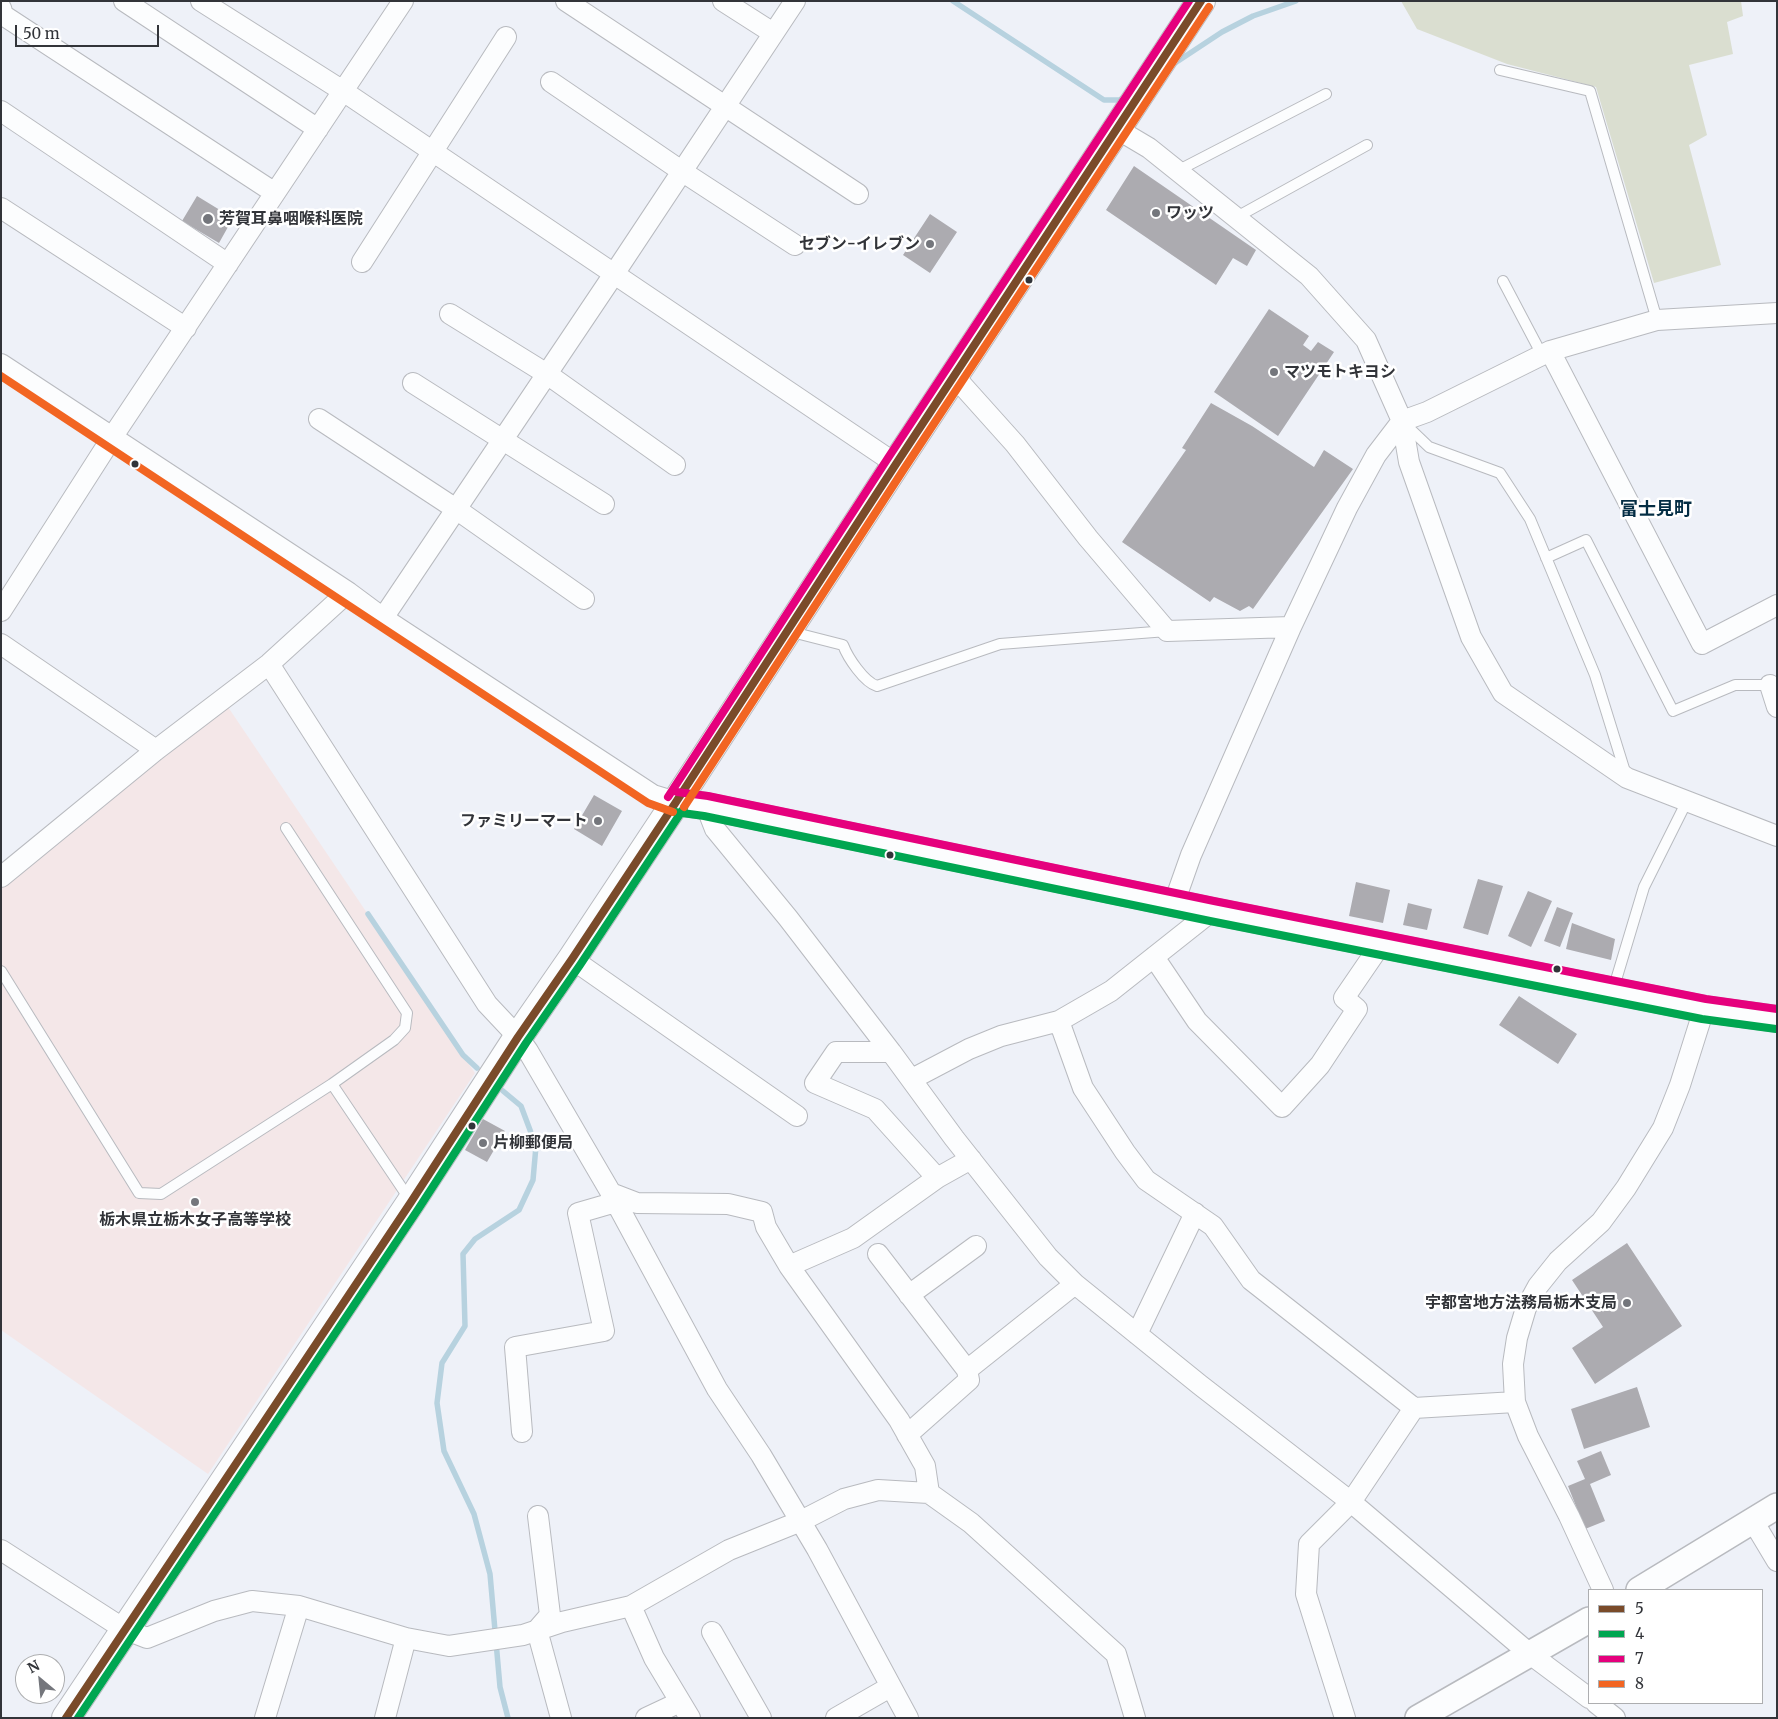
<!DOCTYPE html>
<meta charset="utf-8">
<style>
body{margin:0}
#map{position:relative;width:1778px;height:1719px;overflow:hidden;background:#eef1f8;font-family:Merriweather,serif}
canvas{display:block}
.frame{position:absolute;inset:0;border:2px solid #323439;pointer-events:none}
.legend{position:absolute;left:1588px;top:1589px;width:175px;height:115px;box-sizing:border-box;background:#fff;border:1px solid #adaeb0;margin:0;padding:6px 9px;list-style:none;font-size:15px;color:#323439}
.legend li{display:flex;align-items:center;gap:10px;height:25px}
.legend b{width:25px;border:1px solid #adaeb0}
.north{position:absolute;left:15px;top:1654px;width:50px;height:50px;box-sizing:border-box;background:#fff;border:1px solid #adaeb0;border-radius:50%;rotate:332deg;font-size:14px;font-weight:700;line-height:20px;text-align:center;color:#323439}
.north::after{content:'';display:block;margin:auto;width:18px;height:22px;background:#74767c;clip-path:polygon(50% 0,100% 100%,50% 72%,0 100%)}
.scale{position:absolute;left:15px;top:25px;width:144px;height:22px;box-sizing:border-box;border:2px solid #323439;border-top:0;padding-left:6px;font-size:15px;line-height:18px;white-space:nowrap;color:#323439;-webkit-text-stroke:4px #fff;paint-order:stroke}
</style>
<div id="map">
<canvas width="1778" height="1719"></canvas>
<div class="frame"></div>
<ul class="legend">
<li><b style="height:6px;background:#7a4b2a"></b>5</li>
<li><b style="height:6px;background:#00a651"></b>4</li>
<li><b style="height:6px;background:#e5007d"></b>7</li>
<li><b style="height:6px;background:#f26522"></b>8</li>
</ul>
<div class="north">N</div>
<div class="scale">50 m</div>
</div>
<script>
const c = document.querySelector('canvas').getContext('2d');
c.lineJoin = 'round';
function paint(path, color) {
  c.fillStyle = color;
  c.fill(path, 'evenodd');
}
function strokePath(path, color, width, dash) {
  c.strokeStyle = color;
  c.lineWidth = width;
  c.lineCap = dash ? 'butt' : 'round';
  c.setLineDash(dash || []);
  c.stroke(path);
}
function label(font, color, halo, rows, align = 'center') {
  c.font = font + ' Merriweather,"Noto Sans JP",serif';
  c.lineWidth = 5;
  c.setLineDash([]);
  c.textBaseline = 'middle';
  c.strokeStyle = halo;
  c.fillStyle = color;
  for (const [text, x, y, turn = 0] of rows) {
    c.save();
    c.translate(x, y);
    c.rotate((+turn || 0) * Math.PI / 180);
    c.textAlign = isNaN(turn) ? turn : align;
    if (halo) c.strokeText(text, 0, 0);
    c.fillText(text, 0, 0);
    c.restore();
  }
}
paint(new Path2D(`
 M228 707 475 1073 208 1474 1 1330V885Z`), '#f4e7e8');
paint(new Path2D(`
 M1401 1H1741L1743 16 1727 22 1733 54 1689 65 1707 135 1689 145 1721 265 1654 283 1596 87 1507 64 1417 29Z`), '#daded0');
strokePath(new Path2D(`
 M953 1 1104 100H1120L1125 96
 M1172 65 1222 32 1253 16 1296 1
 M368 914 463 1055 477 1068
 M503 1091 521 1106 536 1146 533 1180 519 1210 475 1239 463 1254 465 1326 442 1363 437 1403 444 1451 474 1514 490 1574 500 1687 508 1718`), '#b7d2df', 5.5);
paint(new Path2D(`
 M1134 166 1256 250 1247 266 1233 258 1216 285 1106 210Z
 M197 196 233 218 219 243 182 221Z
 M930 214 957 232 930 273 903 255Z
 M1269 309 1309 336 1303 345 1311 351 1318 342 1334 352 1278 436 1214 392Z
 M1211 403 1252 426 1314 467 1324 450 1353 469 1253 609 1249 606 1240 611 1214 597 1210 602 1122 542 1186 450 1182 448Z
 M594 795 622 811 602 846 574 829Z
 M1478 879 1503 886 1488 935 1463 928Z
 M1356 882 1390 890 1383 923 1349 916Z
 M1528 891 1552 901 1531 947 1508 936Z
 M1408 903 1432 909 1427 930 1403 925Z
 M1557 907 1573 913 1560 947 1544 941Z
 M1572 923 1615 939 1611 960 1566 949Z
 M1519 996 1577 1034 1558 1064 1499 1025Z
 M483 1119 505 1131 487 1162 465 1150Z
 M1627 1243 1682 1326 1595 1384 1572 1348 1603 1327 1572 1280Z
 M1637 1387 1650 1427 1584 1449 1571 1409Z
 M1601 1451 1611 1475 1590 1484 1605 1521 1585 1529 1568 1486 1585 1479 1577 1461Z`), '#acabb0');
const service = new Path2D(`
 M1500 70 1590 91 1657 320
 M1177 171 1326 94
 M1235 218 1367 145
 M1503 281 1542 355
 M1404 423 1429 447 1500 473 1530 519 1595 675 1626 775
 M1546 558 1586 540 1673 711 1735 685H1770
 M788 631 843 645C848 658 864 682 877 686L1000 644 1167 631
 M286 828 407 1013 405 1028 394 1040 332 1084 410 1200
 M1 971 139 1193 161 1194 332 1084
 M1613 990 1644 887 1687 801`);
const minor = new Path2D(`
 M124 1 318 129
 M201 1 343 91 896 464
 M566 1 858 194
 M723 1 773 33
 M1 8 3 15 275 193
 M551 82 683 172 795 245
 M1 111 228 264
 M1117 129 1149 148 1309 276 1366 340 1402 421 1409 462 1471 637 1503 693 1627 778 1777 836
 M1 208 186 328
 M362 262 506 37
 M450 314 547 374 675 465
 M1550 351 1702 644 1777 605
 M1 364 348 592 383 618 653 795 676 802
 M954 376 1015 444 1088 538 1167 631 1291 627 1191 855 1174 903
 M413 383 604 504
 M319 419 456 509 584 599
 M1 611 113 436 403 1
 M383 618 614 274 795 1
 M1291 627 1347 508 1376 455 1402 421 1427 412 1550 351 1657 320 1777 313
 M1 644 156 750
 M269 664 487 1004 518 1037 528 1051 611 1193 717 1389 761 1455 817 1549 908 1718
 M1770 685 1777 707
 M706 806 715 829 788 918 891 1052 954 1138 1048 1257 1075 1284 1200 1385 1351 1502 1530 1654 1589 1698
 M1 877 156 750 269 664 348 592
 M1154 957 1197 1021 1282 1107 1320 1065 1357 1009 1344 998 1381 944
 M572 959 797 1116
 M1059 1021 1083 1088 1125 1152 1146 1180 1213 1226 1251 1280 1414 1408 1515 1402
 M891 1052H836L815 1083 875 1109 937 1178
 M912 1079 969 1049 1001 1036 1059 1021 1111 991 1212 911
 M611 1193 637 1203 728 1204 762 1212 766 1227 789 1266 899 1420 925 1466 929 1493
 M878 1254 967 1370 1075 1284
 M789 1266 853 1238 937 1178 971 1159
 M909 1295 976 1246
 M1137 1334 1195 1213
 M522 1432 515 1347 604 1331 578 1213 616 1202
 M907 1435 969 1380 967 1370
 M538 1516 550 1615 537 1630 561 1718
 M1753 1521 1777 1561
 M1 1550 124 1629 147 1638 214 1611 252 1601 299 1606 406 1638 385 1718
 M1603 1590 1569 1516 1528 1436 1515 1402 1513 1364 1517 1338 1526 1308 1538 1286 1558 1261 1601 1222 1626 1188 1663 1128 1680 1085 1704 1009
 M631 1606 654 1658 690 1718
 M712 1632 761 1718
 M406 1638 449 1646 523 1635 562 1622 631 1606 729 1550 801 1521 844 1499 878 1490 929 1493 971 1523 1116 1654 1135 1718
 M1596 1703 1615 1718
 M265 1718 299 1606
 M646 1718 680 1702
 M836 1718 890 1687
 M1345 1718 1306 1594 1309 1544 1351 1502 1414 1408`);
const tertiary = new Path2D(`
 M676 802 706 806 1212 911 1704 1009 1777 1019
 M1639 1590 1777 1506
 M1418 1718 1589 1620`);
const secondary = new Path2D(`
 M66 1718 411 1202 518 1037 572 959 676 802 896 464 1201 1`);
strokePath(service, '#b8babf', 12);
strokePath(minor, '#b8babf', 22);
strokePath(tertiary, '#b8babf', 28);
strokePath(secondary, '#b8babf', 30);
strokePath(service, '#fcfdfe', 10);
strokePath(minor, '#fcfdfe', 20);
strokePath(tertiary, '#fcfdfe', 25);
strokePath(secondary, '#fcfdfe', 28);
strokePath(new Path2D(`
 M66 1718 411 1202 518 1037 572 959 676 802 896 464 1201 1`), '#7a4b2a', 8);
strokePath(new Path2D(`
 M675 812 704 816 1210 921 1702 1019 1776 1029
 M78 1718 419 1208 526 1043 580 965 684 808`), '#00a651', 8);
strokePath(new Path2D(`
 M677 792 708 796 1214 901 1706 999 1777 1009
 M668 797 888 458 1189 1`), '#e5007d', 8);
strokePath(new Path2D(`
 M1 376 648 803 673 812
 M684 807 904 469 1209 7`), '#f26522', 8);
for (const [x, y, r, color] of [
 [1156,213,5,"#74767c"],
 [208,219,6,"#74767c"],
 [930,244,5,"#74767c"],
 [1029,280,4.5,"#323439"],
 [1274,372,5,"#74767c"],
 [135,464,4.5,"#323439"],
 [598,821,5,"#74767c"],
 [890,855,4.5,"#323439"],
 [1557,969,4.5,"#323439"],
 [472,1126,4.5,"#323439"],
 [483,1143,5,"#74767c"],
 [195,1202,5,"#74767c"],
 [1627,1303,5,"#74767c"]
]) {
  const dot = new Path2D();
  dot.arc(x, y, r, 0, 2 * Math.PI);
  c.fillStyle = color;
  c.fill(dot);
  strokePath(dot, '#fff', 2);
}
label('bold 16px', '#323439', '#fff', [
 ["ワッツ",1166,213],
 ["芳賀耳鼻咽喉科医院",219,219],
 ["セブン-イレブン",920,244,"right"],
 ["マツモトキヨシ",1284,372],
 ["ファミリーマート",588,821,"right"],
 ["片柳郵便局",493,1143],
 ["栃木県立栃木女子高等学校",195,1220,"center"],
 ["宇都宮地方法務局栃木支局",1617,1303,"right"]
], 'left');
label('bold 18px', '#042d44', '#fff', [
 ["富士見町",1656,510]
]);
</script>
